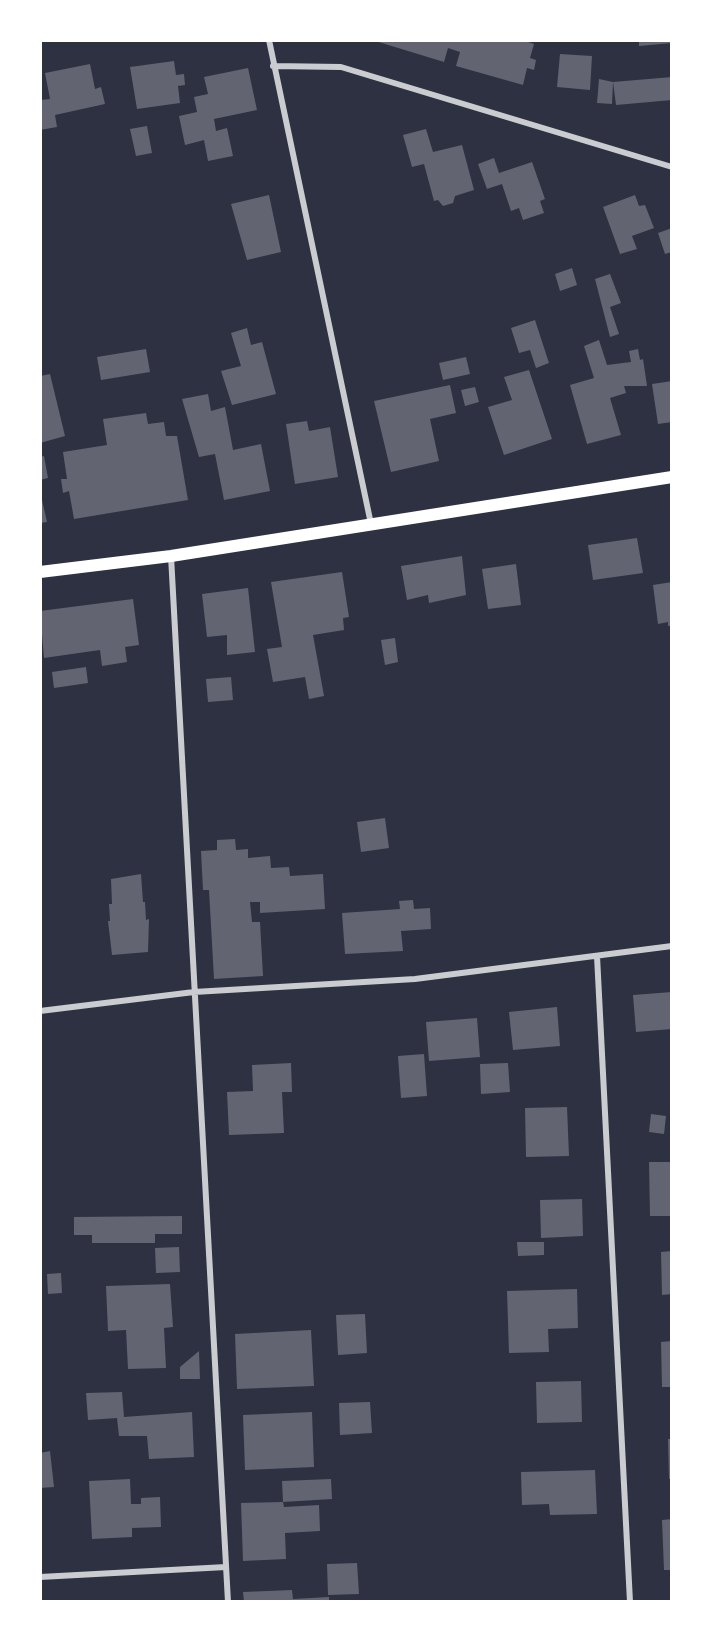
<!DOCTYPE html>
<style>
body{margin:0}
#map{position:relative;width:712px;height:1642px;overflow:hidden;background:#2d3142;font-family:Roboto,sans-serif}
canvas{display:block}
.frame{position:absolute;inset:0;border:42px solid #fff;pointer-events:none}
</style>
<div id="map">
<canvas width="712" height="1642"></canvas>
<div class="frame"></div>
</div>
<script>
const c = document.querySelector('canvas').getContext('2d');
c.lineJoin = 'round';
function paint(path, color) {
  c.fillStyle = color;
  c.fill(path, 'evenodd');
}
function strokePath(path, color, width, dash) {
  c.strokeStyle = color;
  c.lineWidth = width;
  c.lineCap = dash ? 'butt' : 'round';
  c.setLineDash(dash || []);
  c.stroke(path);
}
paint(new Path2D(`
 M372 40H523L534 44 530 58 536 60 534 70 527 68 523 85 456 66 460 52 448 48 444 62Z
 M639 40H672V43L639 46Z
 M560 54 592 56 590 90 557 87Z
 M174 61 176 75 184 74 185 85 178 86 180 103 137 109 130 67Z
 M90 64 95 89 101 87 105 104 55 115 57 127 40 130V100L50 99 45 73Z
 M248 68 257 110 214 119 216 131 227 128 233 156 208 161 204 140 185 145 179 116 197 112 194 97 208 94 204 77Z
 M672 77V100L616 105 613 82 612 104 597 103 599 79 613 82Z
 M147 126 152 153 136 156 130 129Z
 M426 129 433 152 462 145 474 190 455 196 453 203 443 206 438 200 434 201 424 164 412 167 403 135Z
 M494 158 499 173 532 162 545 199 540 201 544 213 523 220 519 208 511 211 502 184 487 189 478 164Z
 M269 195 281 252 247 260 231 204Z
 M635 195 639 206 645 205 654 228 632 236 637 249 620 254 603 207Z
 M672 228V252L665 254 658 233Z
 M572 268 577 285 560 291 555 274Z
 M610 274 621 303 610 307 619 334 610 337 595 279Z
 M535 320 549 363 536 368 530 350 519 353 511 328Z
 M247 328 251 345 262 342 276 394 232 405 221 371 241 366 231 333Z
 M599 340 607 365 631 362 629 351 638 349 640 360 643 359 647 386H624L626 393 610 398 621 435 587 444 570 385 594 378 584 346Z
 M146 349 150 372 101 380 97 357Z
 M466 357 470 374 443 380 439 363Z
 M529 370 552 439 504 455 488 407 512 400 504 377Z
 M50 374 65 436 40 443V376Z
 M672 381V422L658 424 652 384Z
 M450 385 456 413 430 419 439 461 391 472 374 401Z
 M475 387 479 402 465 406 461 390Z
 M208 394 211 411 225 407 233 450 261 444 270 491 224 500 215 454 199 457 182 399Z
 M146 413 148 424 164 422 166 436H177L188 500 74 519 69 491 63 493 61 479H67L63 452 107 445 103 419Z
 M307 421 309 431 330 427 338 477 295 484 286 424Z
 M44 456 48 478 40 480V457Z
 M40 491 47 522 40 523Z
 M637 538 643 573 593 580 588 545Z
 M462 556 466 595 429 603 428 595 407 600 401 566Z
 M516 564 521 605 488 609 482 569Z
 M342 572 349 617 343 618 344 630 313 635 324 696 309 699 305 677 273 682 267 649 282 647 271 582Z
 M672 582V626H668V622L658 624 653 585Z
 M248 588 255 652 227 655V635L207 637 202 594Z
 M133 599 139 645 125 647 127 662 102 666 100 650 44 658 40 611Z
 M395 638 398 662 385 665 381 640Z
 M86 667 88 683 54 688 52 672Z
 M231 677 233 700 208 702 206 679Z
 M385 818 389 848 361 852 357 822Z
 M235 839 236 850 248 849V858L270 856 271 868 289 867 290 876 323 874 325 909 260 913V902H250L252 922H260L263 976 214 979 209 890H203L201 851 217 850V840Z
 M141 874 143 902H145L146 920 149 919 148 952 112 955 108 921H110L109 904H112L111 879Z
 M413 900 414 909 430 908 431 929 401 931 403 951 345 954 342 913 400 909 399 901Z
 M672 992V1029L636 1032 633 995Z
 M557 1007 560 1046 513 1050 509 1012Z
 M477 1018 480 1057 429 1061 426 1022Z
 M424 1054 427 1096 401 1098 398 1056Z
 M291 1063 292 1092H282L284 1133 229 1135 227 1092 253 1091 252 1065Z
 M508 1063 510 1092 481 1094 480 1064Z
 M567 1107 569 1156 526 1157 525 1108Z
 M651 1114 666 1116 664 1134 649 1132Z
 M649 1162H672V1216H650Z
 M582 1199 583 1236 541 1238 540 1200Z
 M182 1216V1234H155V1243H92V1235H74V1217Z
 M517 1242H544V1255L518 1256Z
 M179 1247 180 1272 156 1273 155 1248Z
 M672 1251V1294L662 1295 661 1252Z
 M61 1273 62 1293 48 1294 47 1274Z
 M170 1284 173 1327 164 1328 166 1368 128 1369 126 1330 108 1331 106 1286Z
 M577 1289 578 1328 548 1329 549 1352 509 1353 507 1291Z
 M365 1314 367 1353 338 1355 336 1315Z
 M311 1330 314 1386 237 1389 235 1334Z
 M672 1341V1387H662L661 1342Z
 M199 1351 200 1379H180V1367Z
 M581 1381 582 1422 537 1423 536 1382Z
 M122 1392 124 1417 192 1412 194 1457 149 1459 147 1436H119L117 1418 88 1420 86 1393Z
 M370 1402 372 1433 340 1435 339 1403Z
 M312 1412 314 1467 245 1470 243 1415Z
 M668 1439H672V1479H669Z
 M50 1451 54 1487 40 1488V1453Z
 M595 1470 597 1514 550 1515 549 1504 522 1505 521 1472Z
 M130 1479 131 1504H141V1498L160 1497 161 1527 132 1528V1537L92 1539 89 1481Z
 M331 1479 332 1499 283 1502 282 1481Z
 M283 1502 284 1507 319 1505 320 1531 285 1533 286 1559 243 1561 241 1503Z
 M672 1519V1570H664L662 1520Z
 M357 1563 359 1594 328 1595 327 1564Z
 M292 1590 293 1599 329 1597V1602H244L243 1592Z`), '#626471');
strokePath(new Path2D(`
 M269 40 371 524
 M273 66 341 67 672 167
 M171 556 228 1602
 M597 956 630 1602
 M40 1011 194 992 415 979 672 946
 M40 1577 226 1567`), '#caccd0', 6);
strokePath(new Path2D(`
 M40 572 171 556 672 477`), '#fff', 12);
</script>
